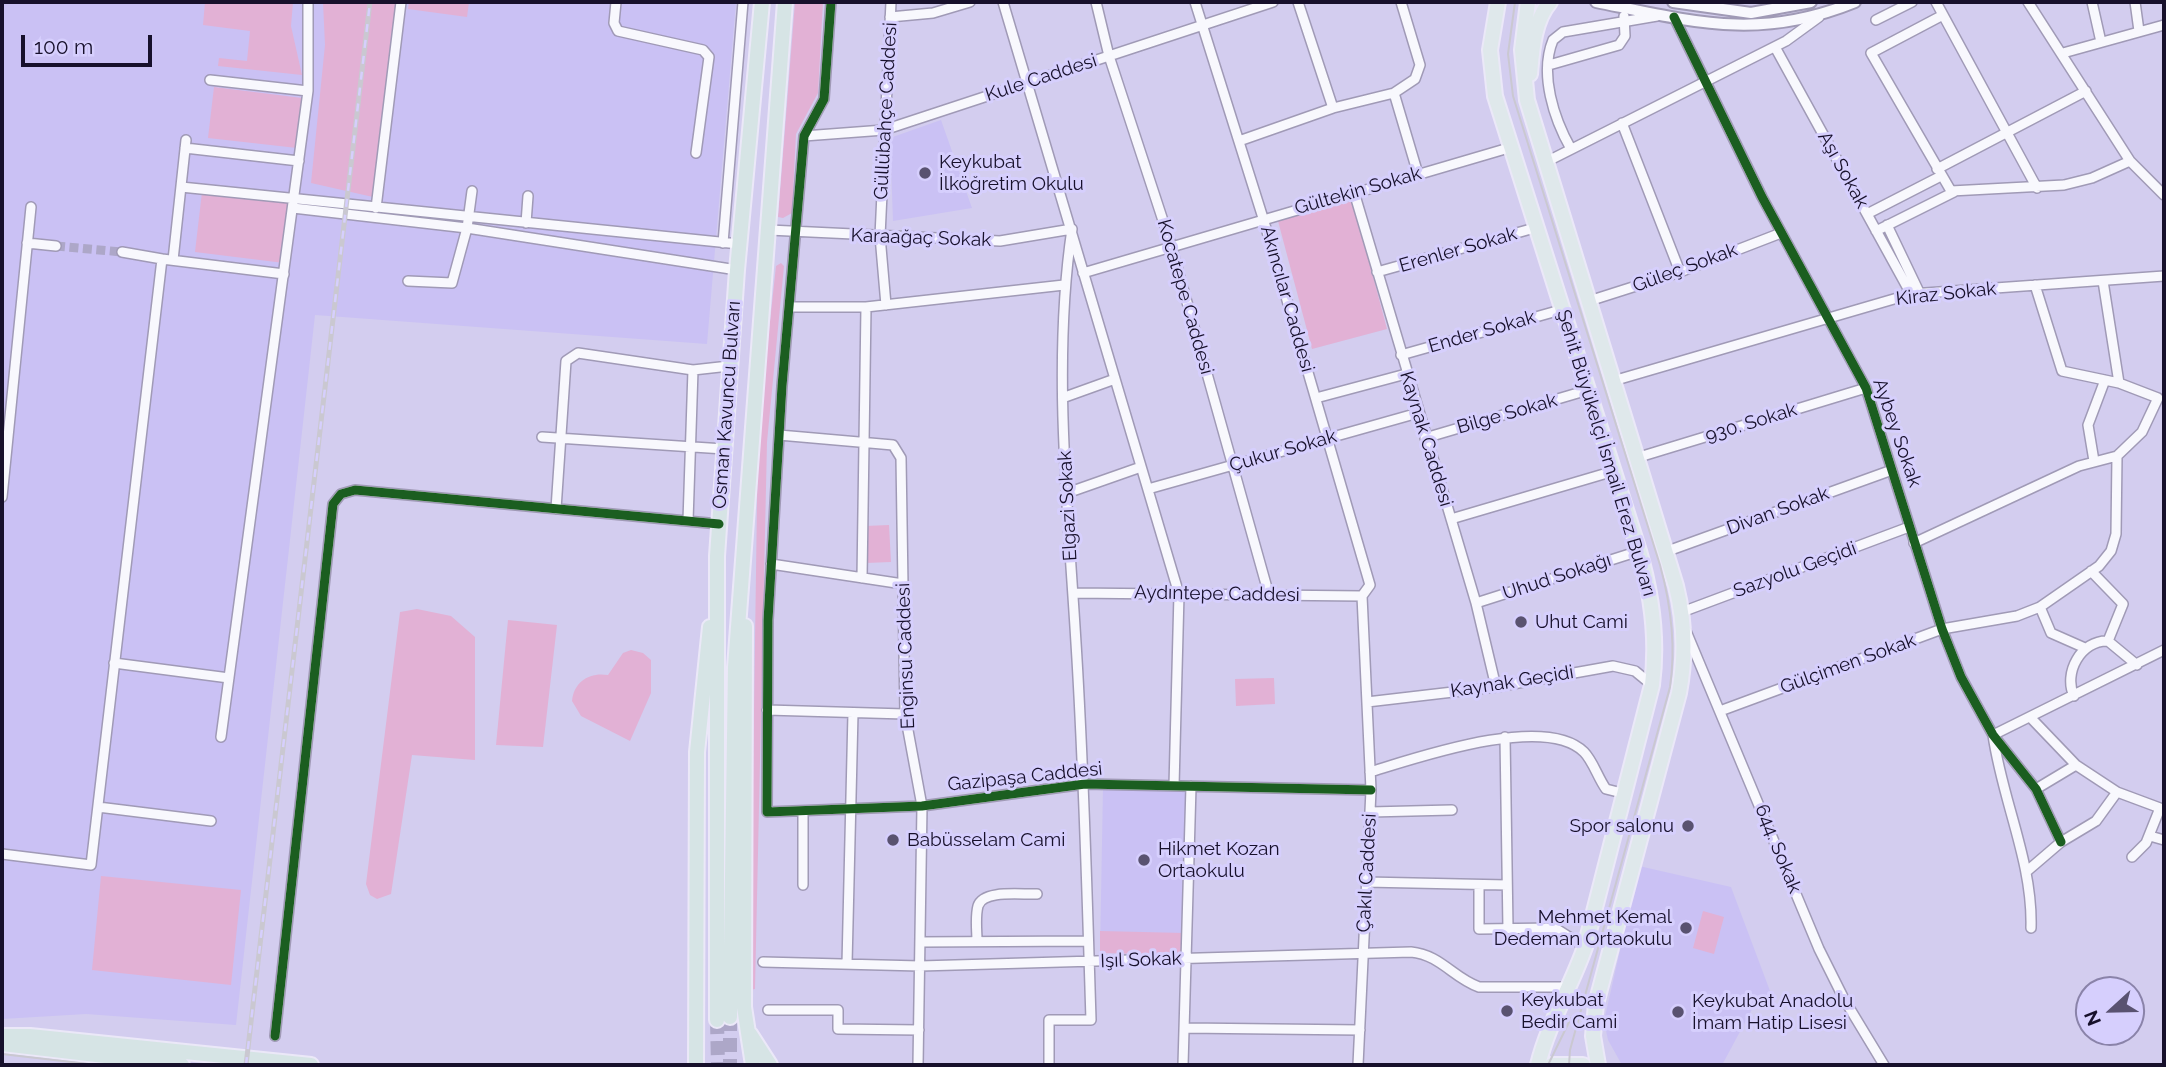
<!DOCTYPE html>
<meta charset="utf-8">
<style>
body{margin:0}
#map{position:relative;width:2166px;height:1067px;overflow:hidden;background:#d3cdef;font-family:Raleway,sans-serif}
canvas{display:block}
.frame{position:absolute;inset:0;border:4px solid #17102b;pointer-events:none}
.north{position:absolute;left:2075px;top:976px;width:70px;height:70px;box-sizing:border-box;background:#d6cffd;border:2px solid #8a83a9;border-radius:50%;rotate:248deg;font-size:19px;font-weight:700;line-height:28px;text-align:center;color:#17102b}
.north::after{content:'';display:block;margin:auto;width:24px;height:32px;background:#595270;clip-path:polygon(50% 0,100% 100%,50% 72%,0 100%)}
.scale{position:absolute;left:21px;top:35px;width:131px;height:32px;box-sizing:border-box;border:4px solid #17102b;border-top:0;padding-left:9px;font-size:21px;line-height:24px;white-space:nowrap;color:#17102b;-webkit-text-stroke:5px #d6cffd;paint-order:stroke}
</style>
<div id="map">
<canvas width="2166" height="1067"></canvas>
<div class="frame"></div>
<div class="north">N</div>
<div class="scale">100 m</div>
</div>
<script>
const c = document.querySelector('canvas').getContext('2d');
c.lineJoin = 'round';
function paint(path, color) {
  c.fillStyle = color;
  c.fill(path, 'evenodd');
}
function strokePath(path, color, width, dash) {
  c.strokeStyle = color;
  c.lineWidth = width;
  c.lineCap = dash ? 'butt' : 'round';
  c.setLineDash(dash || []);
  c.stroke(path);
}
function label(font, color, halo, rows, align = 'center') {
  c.font = font + ' Raleway,sans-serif';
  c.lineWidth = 6;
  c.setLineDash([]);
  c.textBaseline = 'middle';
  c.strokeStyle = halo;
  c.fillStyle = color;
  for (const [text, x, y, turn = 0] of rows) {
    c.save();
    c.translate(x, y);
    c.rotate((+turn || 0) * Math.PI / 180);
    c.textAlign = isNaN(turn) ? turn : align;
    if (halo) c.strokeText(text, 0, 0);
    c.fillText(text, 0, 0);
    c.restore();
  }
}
paint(new Path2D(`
 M2 2H736L707 344 315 315 236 1025 86 1014 2 1019Z
 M941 120 972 208 893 221 890 138Z
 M1103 788 1187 790 1185 955 1100 953Z
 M1639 866 1731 887 1776 1007 1756 1002 1722 1065H1622L1608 1040 1604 1021Z`), '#cac1f4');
paint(new Path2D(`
 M205 2H293L291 26 302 75 218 66 219 58 247 61 250 31 203 25Z
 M323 2H399L373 197 311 183 325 45Z
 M409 2H469L467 17 408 9Z
 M795 2H823L818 93 796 134 792 213 783 218 778 217Z
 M214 87 302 98 297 148 208 138Z
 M202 192 291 202 284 263 195 252Z
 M1353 201 1387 329 1312 349 1278 221Z
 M781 263 784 266 767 442 755 989 750 990 758 433 776 266Z
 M889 525 891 562 866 563 865 526Z
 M417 609 451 616 475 637V760L412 755 391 894 377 899 370 895 366 884 400 612Z
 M508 620 557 625 543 747 496 745Z
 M631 650 643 653 651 660V693L630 741 581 716 572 701C574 681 590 672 608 675L623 653Z
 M1274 678 1275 704 1236 706 1235 679Z
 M101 876 241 890 231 985 92 970Z
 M1703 911 1724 917 1714 954 1693 948Z
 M1100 931 1185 933V955L1100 953Z`), '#e2b1d5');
strokePath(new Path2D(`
 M56 246 122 252`), '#ada7c8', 9, [9, 4.5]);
strokePath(new Path2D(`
 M730 1017V1065
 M717 1020 718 1065`), '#ada7c8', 14, [14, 7]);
const minor = new Path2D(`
 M616 2 614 23 618 31 703 50 709 57 696 153
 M831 2 824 99 804 136 782 386 768 620 767 812 922 806 1085 784 1371 790
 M1003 2 1179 594 1174 786
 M1096 2 1109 56 1171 245 1269 595
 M1195 2 1263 218 1370 585 1362 596
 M1298 2 1333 108
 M1936 2 2037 188
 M2028 2 2130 161 2164 195
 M2092 2 2101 42
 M2135 2 2139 31
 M1943 15 1871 53 1951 191 2064 185 2092 178 2130 161
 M890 17 933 13 970 2
 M1674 17 1762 197 1866 388 1942 629 1961 677 1993 735 2036 789 2061 842
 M1876 20 1912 2
 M1775 47 1911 294
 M2063 53 2164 25
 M1549 65 1619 45 1625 36 1624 16
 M210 80 308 91
 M1394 93 1418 174
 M1622 123 1680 272
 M804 136 884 130 1273 2
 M1239 141 1333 108 1394 93 1415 79 1420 65 1401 2
 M185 148 299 161
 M1571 149C1554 119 1539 74 1553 40L1563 32 1657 16
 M1546 162 1786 41 1819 17
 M1937 169 2086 91
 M181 187 739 244
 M1354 192 1476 603 1496 687
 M293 208 467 228 737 270
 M376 208 401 2
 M1867 214 1941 176
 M526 223 528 196
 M1887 225 1920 294
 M769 230 1000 241 1072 229
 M1876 231 1954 192
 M27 243 56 246
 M723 243 743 2
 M122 252 162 259
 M173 260 186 140
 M1377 272 1538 227
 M1083 273 1512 147
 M408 281 452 283 467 228 472 191
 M2103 281 2119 383
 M1589 301 1680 272 1781 233
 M886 305 880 236 891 2
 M789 307H866L1064 285
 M1401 355 1564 309
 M1613 381 1911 294 2164 276
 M1065 397 1115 379
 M1316 398 1406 374
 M779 435 893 445 901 458 905 714 922 806 918 1065
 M542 437 724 449
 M1425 438 1588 390
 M1636 458 1866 388
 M2094 461 2088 425 2105 380
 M1148 489 1418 413
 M1067 493 1141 467
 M2 497 31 207
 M556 509 566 361 578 353 693 370 729 366
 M1451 519 1614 471
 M688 521 693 370
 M1914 543 2079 466 2117 456 2142 432 2158 398 2119 383 2062 371 2035 285
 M1665 552 1892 470
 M771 564 903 584
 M2091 571 2123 604 2108 641
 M862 578 866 307
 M1073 593 1362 596
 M1476 603 1639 551
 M2040 607 2051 633 2085 648
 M1682 612 1909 527
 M1686 631 1819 949 1844 999 1884 1065
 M114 663 229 678
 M2074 696C2063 673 2081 640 2108 641L2137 665
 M1367 702 1496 687 1613 666 1635 671 1652 685
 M767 710 905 714
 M1720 711 1942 629 2017 616 2040 607 2099 566 2111 551 2116 534 2117 456
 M2030 717 2076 765 2117 792 2160 808 2146 843 2132 857
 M221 737 308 91V2
 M1505 737 1508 929
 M1370 772C1416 758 1545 713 1584 752 1593 761 1598 778 1606 789L1626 794
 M2036 789 2076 765
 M98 807 211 821
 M1370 812 1452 810
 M2150 836 2164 840
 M2 854 91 865 162 259 284 274 283 277
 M2026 872 2061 842 2096 821 2117 792
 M1366 882 1507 885
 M803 885V811
 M1479 885V929L1555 928 1585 947
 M2031 928C2033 862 2002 800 1993 735L2164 650
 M977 941C977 931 975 917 978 906 983 889 1023 895 1037 894
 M920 942 1088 941
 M763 962 920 966 1411 952C1441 955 1453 978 1479 987H1571
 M847 964 853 713
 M768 1010H838V1029L919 1030
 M1185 1028 1360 1030
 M275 1036 333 504 341 494 355 490 719 524
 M1049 1065V1020H1091C1087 894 1084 769 1076 643 1068 509 1052 362 1072 229
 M1183 1065 1191 786
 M1358 1065 1371 790 1362 596`);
const tertiary = new Path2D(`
 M1596 2C1694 22 1759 41 1855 2
 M1673 2 1751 13 1811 2`);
const primary = new Path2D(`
 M1498 2 1490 50 1495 96 1639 551C1652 595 1658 639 1652 685L1585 947C1571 987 1548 1024 1538 1065
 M1528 2 1522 50 1527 100 1676 586C1685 622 1686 656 1679 693L1596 1004 1593 1036 1598 1065
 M1530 74C1532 51 1534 20 1550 2
 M1552 1065H1583`);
const trunk = new Path2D(`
 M745 626 744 1007 753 1065
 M730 1017 735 667 785 2
 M717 1020V556L737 270 762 2
 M750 1034 770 1065
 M2 1036H30L311 1065
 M2 1044 182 1065
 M696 1065 697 752 710 627`);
strokePath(minor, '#a09ab6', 12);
strokePath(tertiary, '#a09ab6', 14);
strokePath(primary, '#ebe8f8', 18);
strokePath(trunk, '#ebe8f8', 18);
strokePath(minor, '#f8f8fd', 9);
strokePath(tertiary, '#f8f8fd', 10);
strokePath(primary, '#dfe8eb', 14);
strokePath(trunk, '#d6e4e5', 14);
strokePath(new Path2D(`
 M1515 2 1508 54 1513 96 1660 565C1671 605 1676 646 1670 687L1570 1050 1569 1065
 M2 1054 97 1065
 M1548 1065 1571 1018`), '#cac8d1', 2);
const rail = new Path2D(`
 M246 1065 370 2`);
strokePath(rail, '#cac8d1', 5);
strokePath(rail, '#d6cffd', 2.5, [8]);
strokePath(new Path2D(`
 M831 2 824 99 804 136 782 386 768 620 767 812 922 806 1085 784 1371 790
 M1674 17 1762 197 1866 388 1942 629 1961 677 1993 735 2036 789 2061 842
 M275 1036 333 504 341 494 355 490 719 524`), '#1b5e20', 9);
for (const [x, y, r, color] of [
 [925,173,7,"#595270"],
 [1521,622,7,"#595270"],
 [1688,826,7,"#595270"],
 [893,840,7,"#595270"],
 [1144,860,7,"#595270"],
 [1686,928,7,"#595270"],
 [1507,1011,7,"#595270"],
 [1678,1012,7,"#595270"]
]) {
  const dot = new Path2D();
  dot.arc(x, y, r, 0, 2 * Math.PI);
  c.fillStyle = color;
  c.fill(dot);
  strokePath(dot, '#d6cffd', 2.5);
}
label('19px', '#17102b', '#d6cffd', [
 ["Kule Caddesi",1041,78,-18],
 ["Güllübahçe Caddesi",886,111,-87],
 ["Aşı Sokak",1843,170,61],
 ["Gültekin Sokak",1358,191,-16],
 ["Karaağaç Sokak",921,238,2],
 ["Erenler Sokak",1458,250,-16],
 ["Güleç Sokak",1685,268,-20],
 ["Kiraz Sokak",1946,294,-6],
 ["Kocatepe Caddesi",1185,297,74],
 ["Akıncılar Caddesi",1287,299,74],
 ["Ender Sokak",1482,332,-16],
 ["Osman Kavuncu Bulvarı",727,405,-86],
 ["Bilge Sokak",1507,414,-16],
 ["930. Sokak",1751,423,-17],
 ["Aybey Sokak",1897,433,71],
 ["Kaynak Caddesi",1426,439,73],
 ["Çukur Sokak",1283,451,-16],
 ["Şehit Büyükelçi İsmail Erez Bulvarı",1606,453,73],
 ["Elgazi Sokak",1068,506,-93],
 ["Divan Sokak",1778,511,-20],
 ["Sazyolu Geçidi",1795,570,-20],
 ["Uhud Sokağı",1557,577,-18],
 ["Aydıntepe Caddesi",1217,594,1],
 ["Enginsu Caddesi",906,656,-92],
 ["Gülçimen Sokak",1848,664,-20],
 ["Kaynak Geçidi",1512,682,-9],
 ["Gazipaşa Caddesi",1025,777,-6],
 ["644. Sokak",1778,849,68],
 ["Çakıl Caddesi",1367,873,-87],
 ["Işıl Sokak",1141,960,-2]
]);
label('19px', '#17102b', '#d6cffd', [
 ["Keykubat",939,162],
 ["İlköğretim Okulu",939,184],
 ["Uhut Cami",1535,622],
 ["Spor salonu",1674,826,"right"],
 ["Babüsselam Cami",907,840],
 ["Hikmet Kozan",1158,849],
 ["Ortaokulu",1158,871],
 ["Mehmet Kemal",1672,917,"right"],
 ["Dedeman Ortaokulu",1672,939,"right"],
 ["Keykubat",1521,1000],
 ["Bedir Cami",1521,1022],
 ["Keykubat Anadolu",1692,1001],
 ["İmam Hatip Lisesi",1692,1023]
], 'left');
</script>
